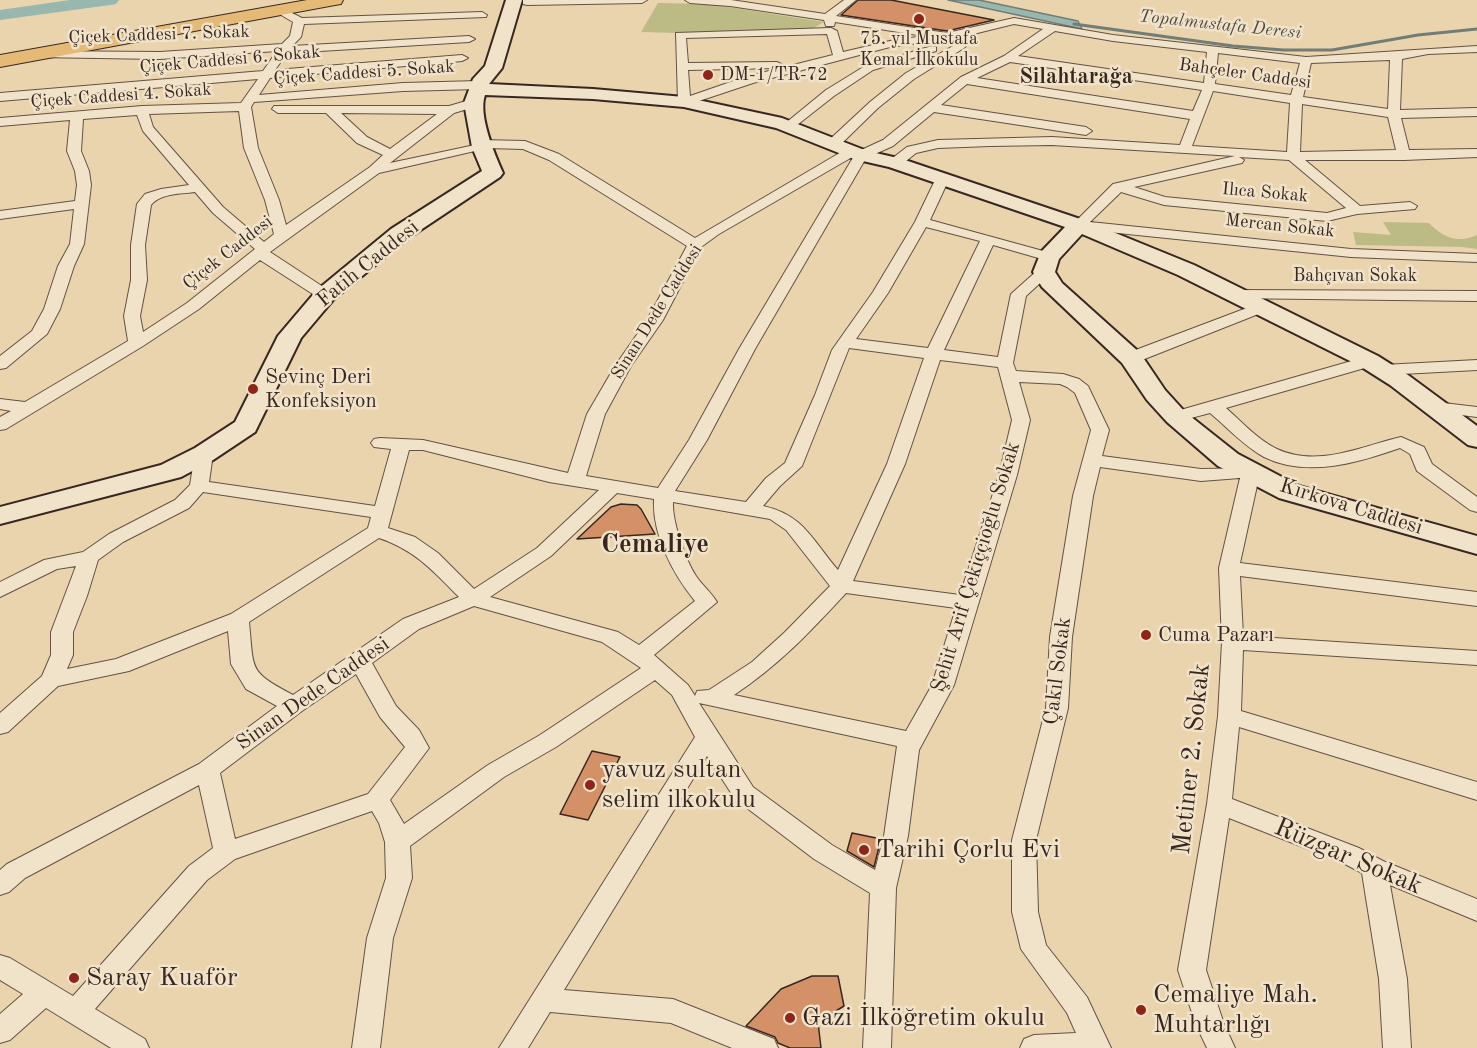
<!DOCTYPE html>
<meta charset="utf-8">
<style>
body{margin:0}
canvas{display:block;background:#e9d4ad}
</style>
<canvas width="1477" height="1048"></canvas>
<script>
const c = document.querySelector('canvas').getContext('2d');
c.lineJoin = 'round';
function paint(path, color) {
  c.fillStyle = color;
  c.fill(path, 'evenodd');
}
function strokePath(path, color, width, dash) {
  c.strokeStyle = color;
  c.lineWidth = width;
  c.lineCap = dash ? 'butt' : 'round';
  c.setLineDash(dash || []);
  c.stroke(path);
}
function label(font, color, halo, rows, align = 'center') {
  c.font = font + ' "Old Standard TT",serif';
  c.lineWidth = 5;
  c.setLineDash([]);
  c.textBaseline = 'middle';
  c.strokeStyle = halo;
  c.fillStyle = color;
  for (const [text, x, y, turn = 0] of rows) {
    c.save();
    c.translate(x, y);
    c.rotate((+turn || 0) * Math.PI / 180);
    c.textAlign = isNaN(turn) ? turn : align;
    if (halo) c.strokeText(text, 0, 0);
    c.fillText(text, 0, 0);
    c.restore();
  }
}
paint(new Path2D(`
 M658 3 709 4 824 22 812 29 676 33 641 32Z
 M1383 222 1429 223C1442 237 1458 244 1477 235V249L1462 247 1356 245 1353 232 1391 235Z`), '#bcbb86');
const water = new Path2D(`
 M948 0H979L1078 21 1082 29Z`);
paint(water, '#98b7af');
strokePath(water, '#727d76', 1.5);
strokePath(new Path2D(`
 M1074 24 1233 46 1283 50H1332L1418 35 1477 29`), '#727d76', 3);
paint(new Path2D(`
 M70 0H119L116 4 110 5 0 20V10Z`), '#98b7af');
const building = new Path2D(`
 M858 0H891L994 20 947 31 841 15Z
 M621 504 637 505 641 509 655 534 577 539 611 507Z
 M592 751 620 757 588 820 560 814Z
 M852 833 881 839 874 867 847 851Z
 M812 976H838L844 1006 818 1022 821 1048H790L778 1043 775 1037 746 1026 781 989Z`);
paint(building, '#d49167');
strokePath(building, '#382721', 1.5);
const street = new Path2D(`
 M523 0H647L642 3 527 5 523 4Z
 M685 0H731L825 14 844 0H856L836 16 947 33 1014 18 1113 35 1306 57 1477 46V52L1428 54 1402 59 1400 110 1477 108V116L1401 118 1409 150 1477 149V157L1404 160H1305L1360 206 1410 202 1417 206 1415 209 1357 214 1327 221 1164 205 1121 192 1090 222 1351 249 1477 254V262L1351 257 1079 229 1072 225 1113 184 1235 156 1052 145 990 146 938 148 916 153 900 166H890L888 163 890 160 907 147 938 140 1052 137 1180 145 1190 119 967 84 941 105 1086 127 1092 131 1086 135 934 112 893 146 866 158 755 349 707 440 675 491 746 502 766 478 785 463 815 395 832 350 873 292 915 222 937 176 942 175 949 179 930 220 1054 254 1056 257 1054 260 1049 261 993 245 944 350 998 357 1011 294 1039 269H1049L1052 272 1049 275 1026 296 1013 363 1016 371 1063 374 1079 379 1088 386 1109 430 1102 456 1201 469 1258 468 1260 472 1240 563 1477 592V606L1240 576 1243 636 1477 651V665L1243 650 1241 711 1477 782V800L1239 727 1232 799 1359 848 1383 861 1477 899V921L1390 885 1407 979 1411 1048H1383L1379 979 1362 873 1341 862 1229 818 1206 970 1224 1024 1235 1048H1207L1196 1025 1178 970 1207 804 1218 716 1222 642 1219 568 1240 478 1201 481 1100 467 1093 496 1072 637 1068 708 1036 840 1038 912 1046 945 1087 997 1111 1048H1020L1024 1039 1034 1035 1076 1033 1067 1013 1021 949 1012 912V840L1046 708 1050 637 1073 496 1091 430 1075 393 1067 387 1060 384 1019 382 1030 420 1017 475 954 685 919 750 908 836 896 888 891 1048H863L870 893 814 859 735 799 707 756 564 990 673 999 774 1039 778 1048H732L671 1023 550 1012 528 1048H499L695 737 672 695 655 680 556 747 504 777 410 846 412 878 393 938 380 1048H352L367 938 386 878 385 842 379 823 372 811 235 859 207 880 95 1009 145 1039 149 1048H111L46 1008 10 1040 0 1043V1014L23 994 0 980V955L10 958 73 996 189 866 213 848 199 785 25 878 9 892 0 895V870L7 864 199 764 277 706 246 689 231 664 228 631 129 671 58 686 8 732 0 734V713L42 676 51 655V632L76 566 57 569 0 597V582L44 560 83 552 109 534 175 500 190 485 195 454 198 450H210L213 454 209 482 375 506 391 449 374 447 371 443 374 439 380 438 423 440 568 473 587 414 615 366 647 320 687 246 549 160 523 149 488 148 379 173 270 252 331 292 333 295 331 298H319L260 260 199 309 143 346 6 429 0 430V417L11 411 0 409V399L25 402 128 341 124 316 131 280V245L137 204 145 194 161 189 189 185 143 131 137 115 83 119 81 151 89 171 91 185 84 244 74 266 60 309 47 334 6 368 0 369V356L32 331 44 309 58 266 70 244 74 209 0 219V211L75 201 77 185 75 171 67 151 70 120 0 126V118L142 106 241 103 258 79 0 101V93L263 71 277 51 160 59 34 57 28 54 34 51 160 52 282 44 290 36 293 22 276 12 275 10 280 7 302 18 482 12 487 15 486 17 304 24 301 37 292 46 469 36 475 39 469 42 287 53 275 70 462 55 468 58 462 61 270 78 259 95 403 83 479 81 485 85 479 89 403 91 254 102 251 107 258 148 279 200 286 225 370 167 383 155 357 143 326 113H278L272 109 274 106H449L473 99 479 103 477 106 454 113 390 163 475 145 476 141 481 140 525 141 559 154 695 238 848 148 853 147 859 151 883 140 961 77 1004 56 1043 29 1014 24 957 38 966 46 964 48 914 79 878 108 838 147H828L827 144 828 141 870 102 906 73 953 46 945 39 890 47 753 83 684 106 678 102 676 33 831 28 837 31 843 52 890 41 924 36 835 22 834 26H826L824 20 730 6 690 3ZM1055 31 1113 41 1207 52 1204 83 1018 56ZM827 34 833 55 745 77 690 96 688 70 777 68 783 65 777 62 688 63 686 38ZM1218 53 1300 63 1291 95 1215 84ZM1390 60 1388 109 1303 97 1311 63ZM1010 62 1202 90 1193 111 977 78ZM1213 91 1290 103 1287 152 1192 146ZM1302 104 1388 117 1396 150 1300 152ZM239 111 244 148 265 200 274 234 264 242 223 207 153 127 149 114ZM341 113 437 114 390 149 367 137ZM854 156 739 349 689 440 658 488 586 476 605 414 631 366 663 320 701 247 719 234ZM1239 157 1289 160 1346 208 1327 213 1165 197 1134 187 1242 163 1244 160ZM195 192 213 213 255 249 187 303 143 332 140 316 147 280 145 245 151 205C161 193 181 194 195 192ZM926 227 980 241 928 348 856 339 888 293ZM849 348 924 358 887 464 838 570C812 540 804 515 763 506L780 486 802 466ZM940 360 998 367 1012 420 999 475 960 595 853 581 905 464ZM409 450H423L549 482 599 490 537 548 474 589 438 553 415 537 388 528ZM203 492 371 517 368 528 231 614 116 659 67 669 73 655V632L87 596 98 560 123 542 189 508ZM617 493 654 499C652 535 673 574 695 601L639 645 618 632 490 597 551 556ZM673 502 770 519 786 530 830 586 785 632 752 662 709 690 697 691 695 696 688 685 654 655 717 602C711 592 702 585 696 576 685 559 672 521 673 502ZM379 538C415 550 433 571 459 597L403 619 293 695C248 671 254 671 249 622ZM846 593 956 608 932 685 906 731 734 695C779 665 809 633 846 593ZM474 606 602 642 641 668 540 735 488 765 404 824 390 800 429 748 419 730 396 706 372 663 419 629ZM356 674 380 717 405 747 368 794 235 839 220 773 302 711ZM699 703 897 746 884 836 875 870 832 845 753 787Z
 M932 46 936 47V51L873 70 834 96 792 129 788 130 782 126 826 90 865 66Z
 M1233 290 1477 291V301L1227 298 1225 295 1227 292Z
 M1260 303 1266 305 1268 308 1266 311 1137 362 1131 363 1123 358 1125 354Z
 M1369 356 1377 361 1375 365 1226 408C1242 422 1258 440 1277 449 1318 468 1362 446 1401 437L1424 447 1432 464 1477 497V512L1470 510 1417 471 1410 454 1400 448C1357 463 1307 478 1264 457 1244 446 1227 427 1210 413L1176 422 1170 421 1167 417 1170 413Z
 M1477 360V370L1383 375 1375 370 1383 365Z
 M1435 402 1477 407V417L1429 411 1426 407 1429 403Z`);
const secondary = new Path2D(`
 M506 0H522L502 68 489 84 593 89 684 97 782 118 867 151 902 159 1086 221 1194 265 1378 356 1408 375 1477 426V447L1468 445 1390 385 1360 366 1178 275 1082 234 1059 259 1055 272 1062 283 1140 353 1165 390 1185 412 1238 454 1299 486 1477 536V554L1279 498 1218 466 1167 422 1147 400 1122 363 1042 287 1033 272 1041 252 1065 227 889 167 854 159 776 128 684 107 593 99 485 95C478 115 494 153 503 173L500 177 407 239 333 300 301 338 255 432 213 460 181 477 0 524V507L161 465 195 448 235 422 278 336 317 290 391 229 482 171 472 147 464 103 473 79 485 66Z`);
const primary = new Path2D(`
 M307 0H343L341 4 335 5 0 67V55Z`);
strokePath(street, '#645244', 2);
strokePath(secondary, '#382721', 4);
strokePath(primary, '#382721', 2);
paint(street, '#f1e3ca');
paint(secondary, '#f1e3ca');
paint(primary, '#e4ba76');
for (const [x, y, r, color] of [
 [919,19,6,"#8f2418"],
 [708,75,6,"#8f2418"],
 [253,389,6,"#8f2418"],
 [1146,635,6,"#8f2418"],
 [590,785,6,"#8f2418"],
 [864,850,6,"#8f2418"],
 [74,978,6,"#8f2418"],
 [1141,1010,6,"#8f2418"],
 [790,1018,6,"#8f2418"]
]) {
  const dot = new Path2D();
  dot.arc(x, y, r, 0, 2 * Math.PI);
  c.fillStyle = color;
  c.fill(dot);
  strokePath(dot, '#f1e3ca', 2);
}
label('italic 18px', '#504b44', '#f1e3ca', [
 ["Topalmustafa Deresi",1220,25,6]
]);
label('18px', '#382721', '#f1e3ca', [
 ["Çiçek Caddesi 7. Sokak",159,35,-2],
 ["Çiçek Caddesi 6. Sokak",230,60,-5],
 ["Çiçek Caddesi 5. Sokak",364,73,-4],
 ["Bahçeler Caddesi",1245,74,8],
 ["Çiçek Caddesi 4. Sokak",121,96,-4],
 ["Ilıca Sokak",1265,193,5],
 ["Mercan Sokak",1280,226,6],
 ["Çiçek Caddesi",228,253,-38],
 ["Bahçıvan Sokak",1355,276],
 ["Sinan Dede Caddesi",657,312,-58]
]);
label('18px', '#382721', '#f1e3ca', [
 ["75. yıl Mustafa",919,39],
 ["Kemal İlkokulu",919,60],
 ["DM-1/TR-72",720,75,"left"]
]);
label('21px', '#382721', '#f1e3ca', [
 ["Fatih Caddesi",368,264,-39],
 ["Kırkova Caddesi",1351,507,17],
 ["Şehit Arif Çekiççioğlu Sokak",976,567,-73],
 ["Çakıl Sokak",1058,671,-83],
 ["Sinan Dede Caddesi",313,694,-35]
]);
label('21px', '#382721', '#f1e3ca', [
 ["Sevinç Deri",265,377],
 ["Konfeksiyon",265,401],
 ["Cuma Pazarı",1158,635]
], 'left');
label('bold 22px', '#382721', '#f1e3ca', [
 ["Silahtarağa",1076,77]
]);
label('26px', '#382721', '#f1e3ca', [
 ["Metiner 2. Sokak",1192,759,-84],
 ["Rüzgar Sokak",1348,857,23]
]);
label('26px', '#382721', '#f1e3ca', [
 ["yavuz sultan",602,770],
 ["selim ilkokulu",602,800],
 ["Tarihi Çorlu Evi",876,850],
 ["Saray Kuaför",86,978],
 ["Cemaliye Mah.",1153,995],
 ["Muhtarlığı",1153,1025],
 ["Gazi İlköğretim okulu",802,1018]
], 'left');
label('bold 27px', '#382721', '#f1e3ca', [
 ["Cemaliye",655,545]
]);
</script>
